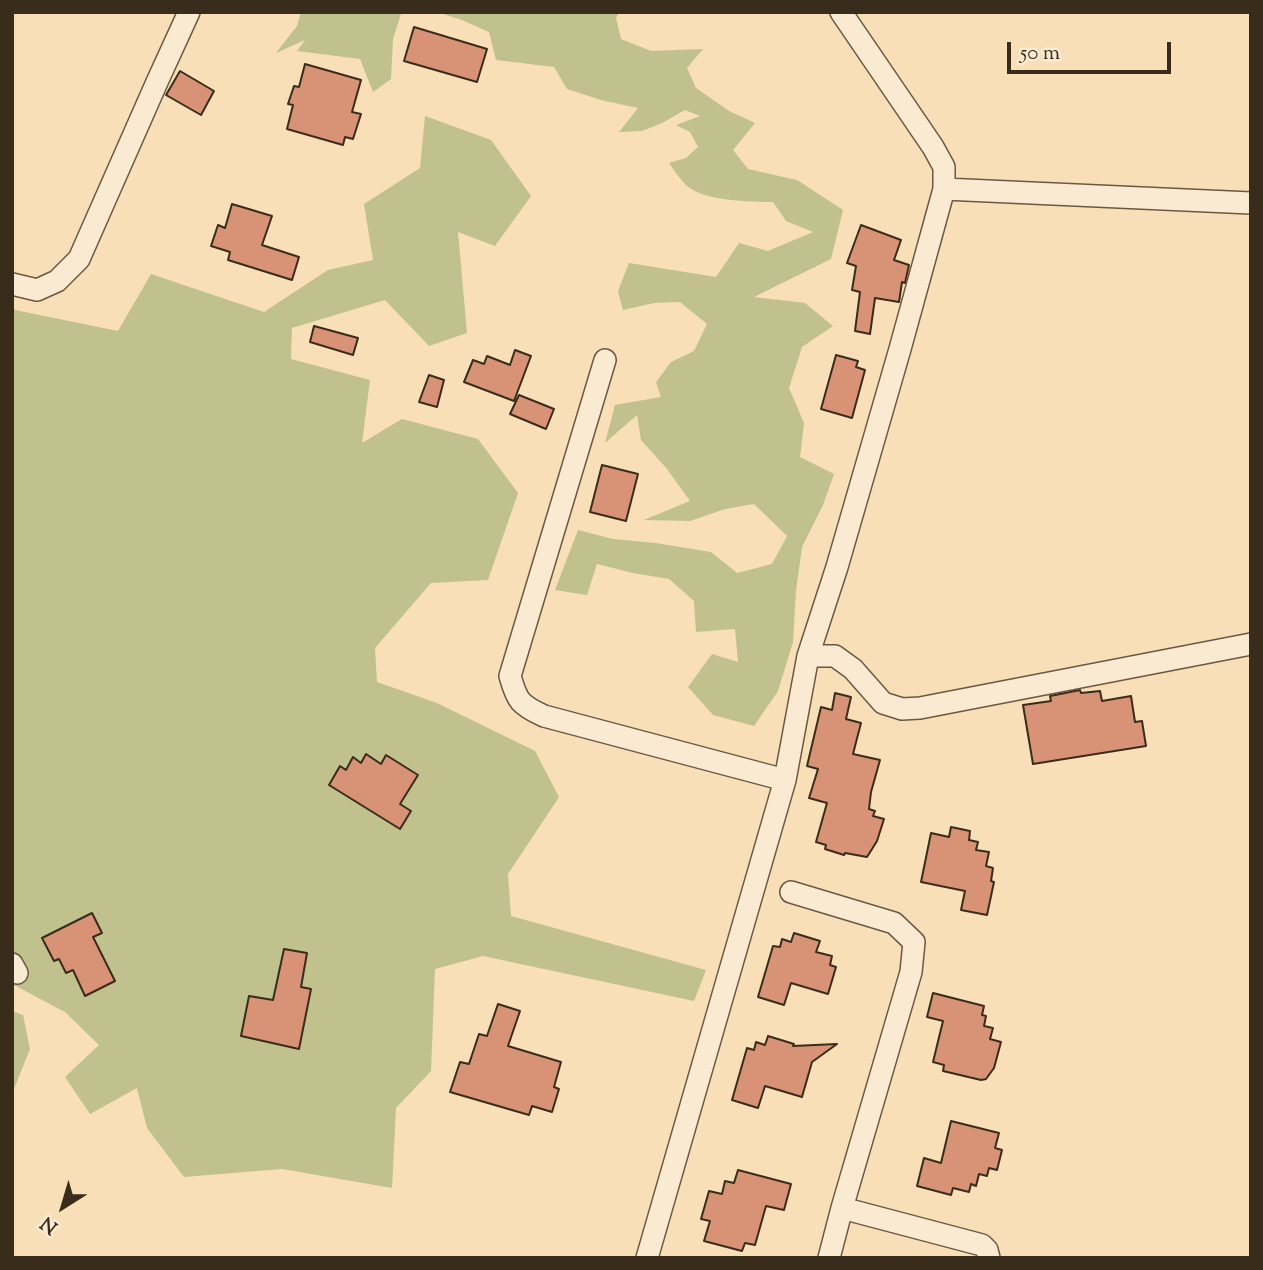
<!DOCTYPE html>
<style>
body{margin:0}
#map{position:relative;width:1263px;height:1270px;overflow:hidden;background:#f8dfb8;font-family:"Sorts Mill Goudy",serif}
canvas{display:block}
.frame{position:absolute;inset:0;border:14px solid #3a2c1b;pointer-events:none}
.north{position:absolute;left:28px;top:1172px;width:70px;height:70px;-webkit-text-stroke:5px #faead1;paint-order:stroke;rotate:217deg;font-size:19px;font-weight:700;line-height:28px;text-align:center;color:#3a2c1b}
.north::after{content:'';display:block;margin:auto;width:24px;height:32px;background:#3a2c1b;clip-path:polygon(50% 0,100% 100%,50% 72%,0 100%)}
.scale{position:absolute;left:1007px;top:42px;width:164px;height:32px;box-sizing:border-box;border:4px solid #3a2c1b;border-top:0;padding-left:9px;font-size:21px;line-height:24px;white-space:nowrap;color:#3a2c1b;-webkit-text-stroke:5px #faead1;paint-order:stroke}
</style>
<div id="map">
<canvas width="1263" height="1270"></canvas>
<div class="frame"></div>
<div class="north">N</div>
<div class="scale">50 m</div>
</div>
<script>
const c = document.querySelector('canvas').getContext('2d');
c.lineJoin = 'round';
function paint(path, color) {
  c.fillStyle = color;
  c.fill(path, 'evenodd');
}
function strokePath(path, color, width, dash) {
  c.strokeStyle = color;
  c.lineWidth = width;
  c.lineCap = dash ? 'butt' : 'round';
  c.setLineDash(dash || []);
  c.stroke(path);
}
paint(new Path2D(`
 M301 12H426L401 14 393 39 391 79 373 92 360 59 297 51 305 40 276 53 297 26Z
 M437 12H619L616 18 621 39 651 51 703 49 687 68 696 88 729 111 755 123 733 150 748 169 797 180 843 210 831 259 754 297 805 303 833 326 802 347 789 388 804 423 800 457 834 474 823 505 802 547 796 591 793 642 778 691 754 726 713 715 688 687 712 654 738 662 735 629 696 632 694 601 669 579 633 573 597 564 587 595 555 590 578 530 613 539 655 543 711 552 737 573 772 564 787 536 754 504 725 509 690 521 644 520 690 501 667 469 641 440 637 415 605 443 615 405 661 397 656 382 671 362 694 351 707 324 680 302 654 303 623 310 618 291 629 263 716 277 739 243 768 251 813 232 786 221 773 202C751 202 702 201 686 185 680 179 674 170 669 163L686 158 698 147 690 132 676 125 700 116 685 110 662 123 642 131 619 132 638 108 601 100 567 89 554 67 496 60 489 32 462 20Z
 M425 116 491 140 531 196 495 246 458 232 467 333 429 346 385 300 292 328 291 359 370 380 362 443 402 419 478 439 518 493 488 580 431 583 375 648 377 682 437 703 535 751 559 797 508 874 511 916 706 970 694 1001 483 956 435 969 431 1071 396 1108 392 1188 282 1169 184 1177 147 1128 137 1088 90 1114 65 1077 99 1045 65 1012 12 984V305L15 310 118 331 151 274 264 312 328 270 373 260 364 204 420 168Z
 M12 1011 23 1015 30 1049 12 1094Z`), '#c0c18d');
const building = new Path2D(`
 M414 27 487 49 477 82 404 61Z
 M305 64 361 80 352 112 361 114 353 139 345 137 343 145 287 129 293 105 288 104 294 86 299 87Z
 M180 71 214 91 201 115 166 95Z
 M232 204 272 216 262 245 299 257 292 280 228 260 230 252 211 246 218 225 225 228Z
 M861 225 901 240 894 260 909 265 905 283 902 282 899 302 875 298 870 334 855 331 860 292 852 290 856 266 847 263Z
 M314 326 358 338 353 355 310 342Z
 M515 350 531 356 514 401 464 382 473 360 484 364 487 356 510 365Z
 M836 355 858 361 856 367 865 370 852 418 821 409Z
 M429 375 444 380 437 407 419 402Z
 M519 395 554 409 546 429 510 414Z
 M602 465 638 474 626 521 590 512Z
 M1080 690 1081 693 1100 691 1102 701 1131 696 1135 722 1142 721 1146 746 1033 764 1023 705 1051 701 1050 696Z
 M835 693 851 697 846 719 861 723 853 754 880 760 871 792 869 809 875 811 873 816 884 819 877 841 867 857 845 853 844 855 825 849 826 845 816 842 827 803 809 798 818 769 807 766 821 707 832 710Z
 M366 754 381 764 386 755 418 775 400 804 411 811 400 829 329 785 340 766 346 770 353 757 361 763Z
 M951 827 970 831 969 840 978 842 976 850 989 852 986 866 993 868 991 881 994 882 987 915 961 910 965 891 921 882 931 833 949 837Z
 M92 913 102 933 93 937 115 981 85 996 73 970 66 973 59 959 54 961 42 938Z
 M794 933 820 941 816 952 832 956 830 965 836 967 828 994 791 983 784 1005 758 997 773 946 780 947 782 939 791 942Z
 M284 949 307 953 301 987 311 989 299 1049 241 1036 249 996 273 1000Z
 M933 993 984 1006 982 1015 986 1016 984 1026 993 1028 990 1039 1001 1042 994 1068 986 1079 981 1080 943 1071 944 1065 933 1062 943 1021 927 1017Z
 M498 1004 520 1011 508 1046 561 1062 554 1087 559 1089 552 1112 532 1106 529 1115 450 1092 460 1062 469 1064 479 1034 487 1036Z
 M768 1036 794 1044 793 1046 837 1044 812 1062 802 1097 765 1086 758 1108 732 1100 747 1048 754 1050 756 1042 765 1045Z
 M951 1121 999 1133 995 1148 1002 1150 997 1170 989 1168 987 1176 979 1174 976 1186 971 1184 969 1192 953 1188 951 1195 917 1186 924 1158 941 1163Z
 M738 1170 791 1184 784 1210 766 1206 755 1245 745 1243 742 1251 704 1241 710 1221 701 1219 709 1191 722 1194 725 1181 734 1183Z`);
paint(building, '#d89376');
strokePath(building, '#3a2c1b', 2);
const minor = new Path2D(`
 M944 189 1251 203
 M12 284 37 290 57 281 79 259 157 82 189 12
 M605 360 510 676C517 701 520 705 544 716L785 780 647 1258
 M808 656H835L853 669 883 703 902 709 920 708 1251 644
 M785 780 808 656 837 567 900 349 944 189V167L933 147 841 12
 M791 892 894 923 914 942 911 972 842 1208 829 1258
 M12 964 17 973
 M842 1208 982 1245 987 1250 989 1258`);
strokePath(minor, '#6a5942', 24);
strokePath(minor, '#faead1', 21);
</script>
